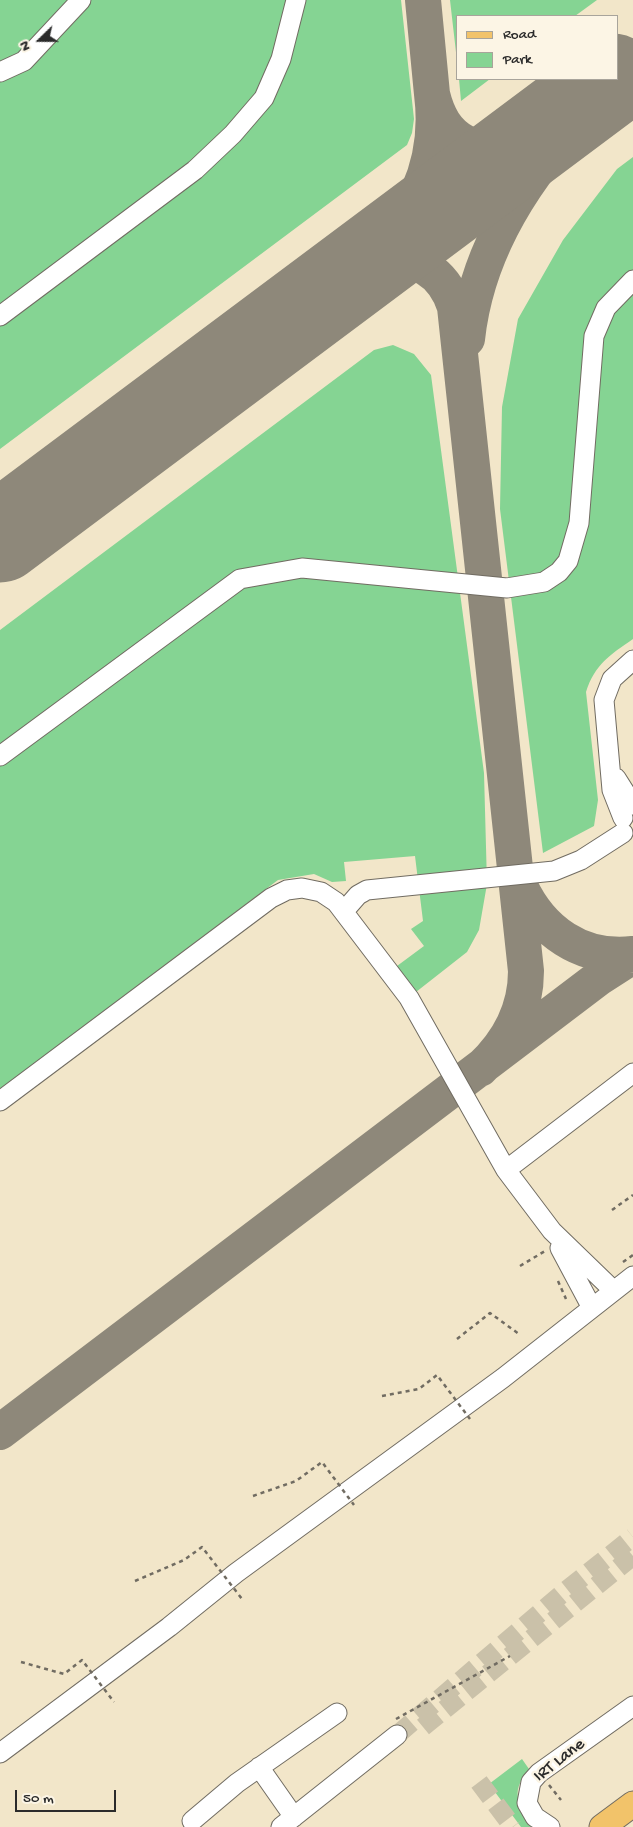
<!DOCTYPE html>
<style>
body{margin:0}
#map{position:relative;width:633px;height:1827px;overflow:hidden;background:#f2e6c9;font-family:"Gochi Hand",sans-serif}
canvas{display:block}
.legend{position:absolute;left:456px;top:15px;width:162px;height:65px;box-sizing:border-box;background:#fcf5e5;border:1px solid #a8a49b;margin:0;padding:6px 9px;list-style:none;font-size:15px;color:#2b2b2b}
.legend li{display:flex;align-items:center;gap:10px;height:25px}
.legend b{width:25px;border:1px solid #a8a49b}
.north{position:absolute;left:15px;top:15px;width:50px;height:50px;-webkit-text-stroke:4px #fcf5e5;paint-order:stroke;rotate:248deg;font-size:14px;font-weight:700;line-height:20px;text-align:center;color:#2b2b2b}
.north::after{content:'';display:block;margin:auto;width:18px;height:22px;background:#2b2b2b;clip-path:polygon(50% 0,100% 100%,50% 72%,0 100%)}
.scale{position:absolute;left:15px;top:1790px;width:101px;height:22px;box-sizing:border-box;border:2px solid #2b2b2b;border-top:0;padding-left:6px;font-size:15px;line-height:18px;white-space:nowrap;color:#2b2b2b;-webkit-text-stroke:4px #fcf5e5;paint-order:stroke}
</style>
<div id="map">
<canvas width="633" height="1827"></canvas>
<ul class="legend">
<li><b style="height:6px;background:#f2c36a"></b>Road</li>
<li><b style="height:14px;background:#85d493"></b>Park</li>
</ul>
<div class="north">N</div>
<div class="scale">50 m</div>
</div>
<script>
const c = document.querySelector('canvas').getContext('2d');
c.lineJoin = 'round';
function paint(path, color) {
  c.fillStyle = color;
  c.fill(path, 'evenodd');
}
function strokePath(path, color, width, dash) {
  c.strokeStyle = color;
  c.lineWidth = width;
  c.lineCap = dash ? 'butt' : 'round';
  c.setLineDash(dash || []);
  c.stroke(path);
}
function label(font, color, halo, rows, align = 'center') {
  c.font = font + ' "Gochi Hand",sans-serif';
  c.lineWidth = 5;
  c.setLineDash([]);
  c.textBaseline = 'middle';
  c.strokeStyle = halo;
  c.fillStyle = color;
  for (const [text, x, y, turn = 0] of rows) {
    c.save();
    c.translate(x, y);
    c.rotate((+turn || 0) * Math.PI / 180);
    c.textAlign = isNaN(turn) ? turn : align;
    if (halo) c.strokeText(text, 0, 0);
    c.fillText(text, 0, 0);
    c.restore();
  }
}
paint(new Path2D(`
 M0 0H401L414 119 412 133 407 145 0 449Z
 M450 0H597L575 16H457V61Z
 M459 79H490L461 101Z
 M633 157V639C610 655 595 664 586 692L598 800 594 826 543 853 500 509 502 407 518 319 563 240 617 169Z
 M393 345 414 354 431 375 484 773 487 884 479 930 467 952 416 992 397 966 424 946 411 929 423 921 415 856 344 862 346 881 332 882 314 874 278 880 0 1089V630L374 350Z
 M522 1759 529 1769C508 1796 519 1803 538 1827H521L489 1784Z`), '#85d493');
strokePath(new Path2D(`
 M423 0 432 94
 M356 269C412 226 441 164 432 94 437 115 446 133 466 143 502 161 530 138 559 117 576 104 594 92 611 79
 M310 305C344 282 383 243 426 268 441 277 450 291 455 307L526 971C526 1010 508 1043 480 1069
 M467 339C476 255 521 182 578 121
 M520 886C541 931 581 960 633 954
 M0 1432 600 977 633 956`), '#8e887a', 36);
strokePath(new Path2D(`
 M0 537 613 79`), '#8e887a', 91);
strokePath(new Path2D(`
 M423 1727 633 1556
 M397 1735 563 1593 633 1537
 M479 1782 513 1827`), '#cac1a9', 19, [19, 9]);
const minor = new Path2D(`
 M0 72 24 61 81 0
 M0 316 195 170 233 134 264 98 281 59 296 0
 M0 756 240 579 302 568 507 588 544 582 559 572 568 561 579 523 594 336 606 308 633 280
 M616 778 633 805
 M623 818 612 790 604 700 612 679 633 660
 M344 911 358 895 367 890 554 871 581 860 623 833
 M0 1101 271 898 287 890 302 888 321 892 336 902 409 998 506 1170 552 1231 614 1291
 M506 1170 633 1073
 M560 1248 592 1308
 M0 1753 169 1627 236 1573 503 1378 633 1276
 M259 1767 294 1817
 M192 1821 237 1783 337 1713
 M281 1827 397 1735
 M550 1827 535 1817 527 1803 531 1782 539 1773 633 1706`);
const major = new Path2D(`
 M602 1827 633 1804`);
strokePath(minor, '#716c62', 21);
strokePath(major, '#716c62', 27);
strokePath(new Path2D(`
 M612 1210 633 1195
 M623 1262 633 1255
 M520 1266 545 1251
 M558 1281 566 1299
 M457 1339 490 1313 519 1334
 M396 1719 510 1656
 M549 1785 561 1800`), '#716c62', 2.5, [4, 4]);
strokePath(minor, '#fff', 19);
strokePath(major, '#f2c36a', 25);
strokePath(new Path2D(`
 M382 1396 419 1389 437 1375 470 1419
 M253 1496 296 1481 322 1462 354 1505
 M135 1581 184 1560 202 1547 242 1599
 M21 1662 64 1674 82 1660 114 1702`), '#716c62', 2.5, [4, 4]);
label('18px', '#2b2b2b', '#fcf5e5', [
 ["IRT Lane",560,1761,-38]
]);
</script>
